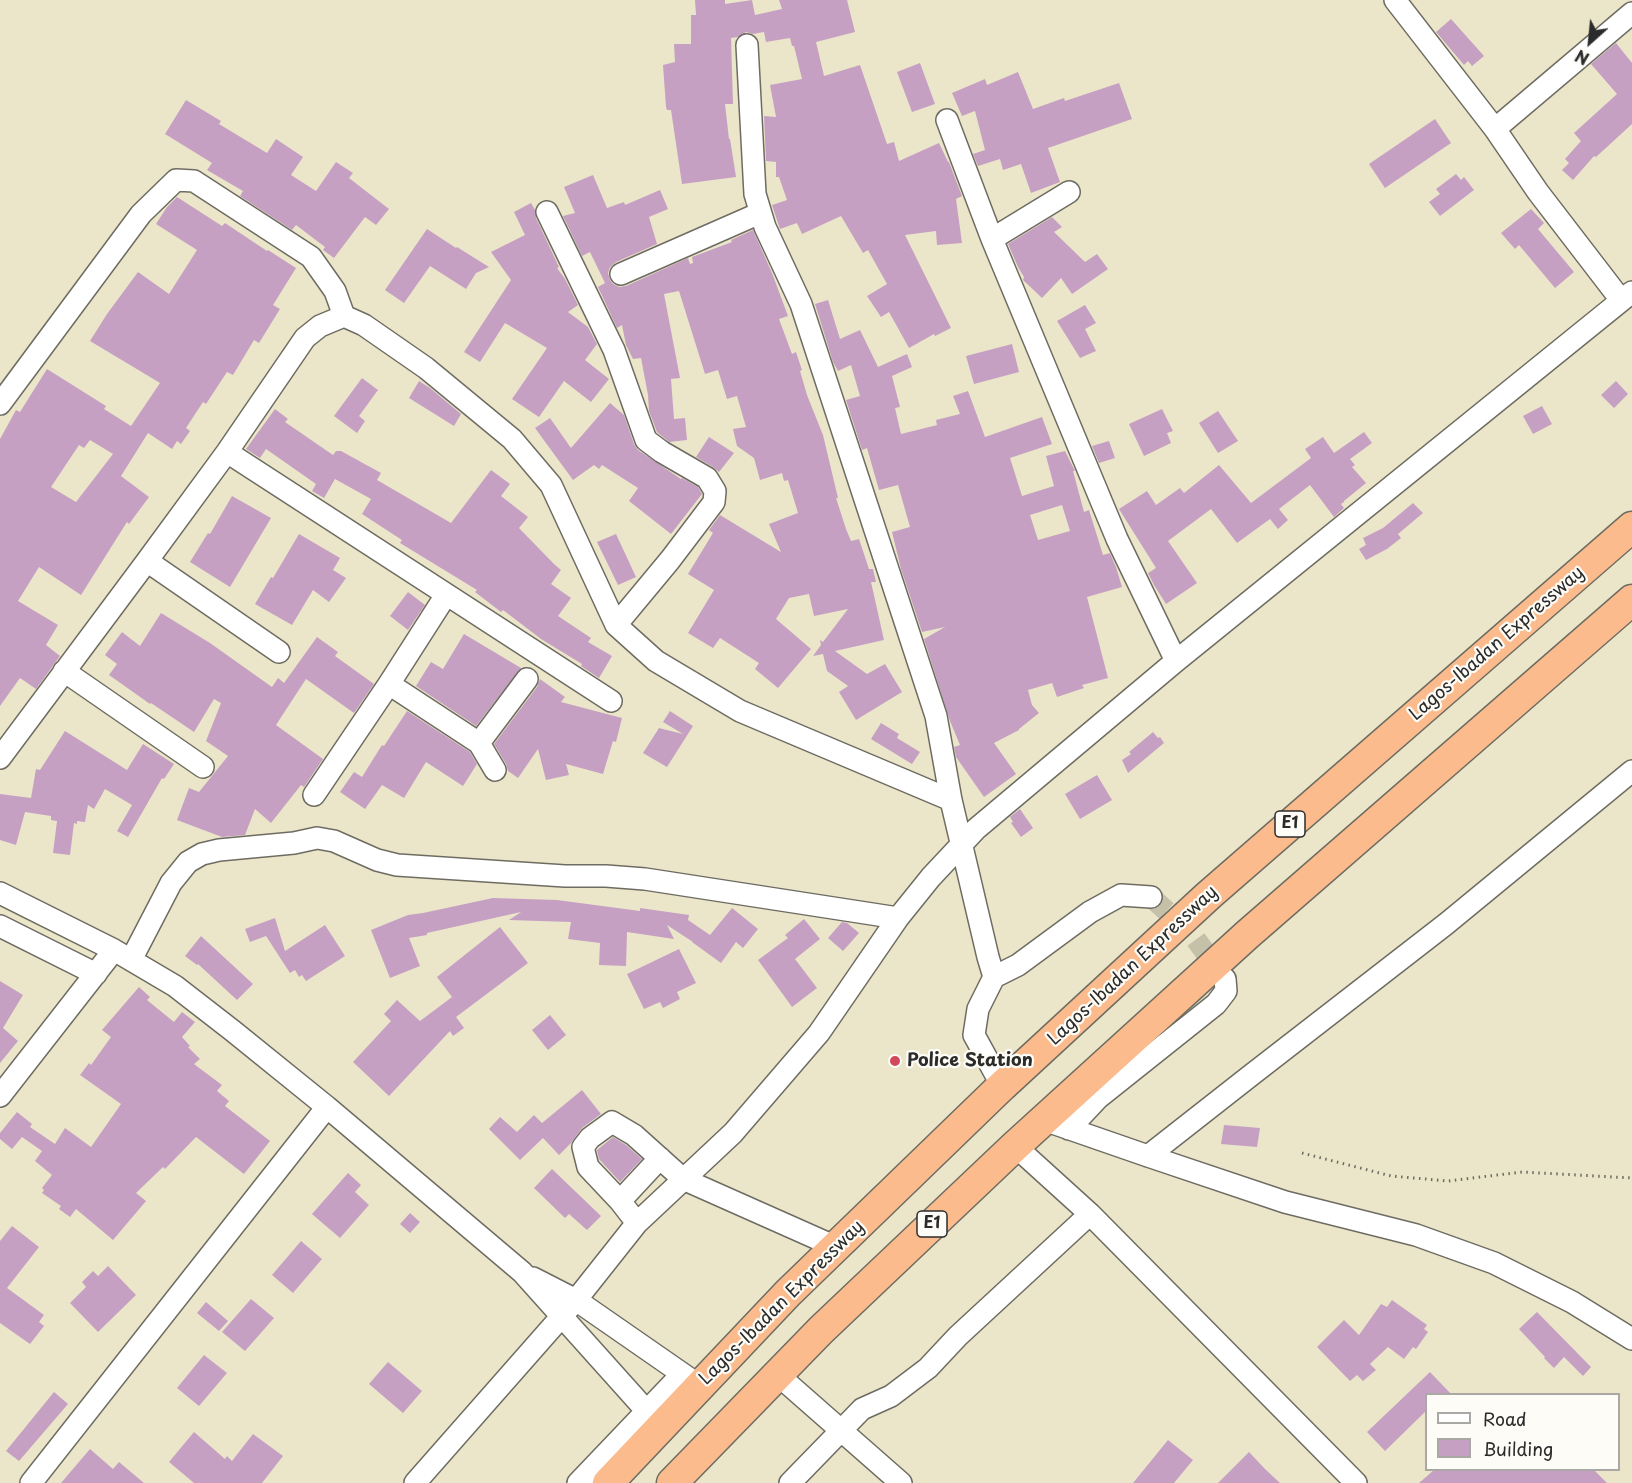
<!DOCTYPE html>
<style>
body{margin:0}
#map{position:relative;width:1632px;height:1483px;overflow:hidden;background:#ebe6c9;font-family:"Playpen Sans",sans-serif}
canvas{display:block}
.legend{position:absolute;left:1425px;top:1393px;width:195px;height:78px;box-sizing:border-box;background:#fdfcf7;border:2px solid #a9a8a5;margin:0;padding:8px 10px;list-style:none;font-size:18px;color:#2b2b2b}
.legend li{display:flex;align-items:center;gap:12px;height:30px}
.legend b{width:30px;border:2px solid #a9a8a5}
.north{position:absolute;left:1560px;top:12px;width:60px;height:60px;-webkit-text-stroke:4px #fdfcf7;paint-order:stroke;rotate:207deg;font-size:16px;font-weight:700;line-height:24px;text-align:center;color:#2b2b2b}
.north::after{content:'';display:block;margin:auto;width:21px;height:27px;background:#2b2b2b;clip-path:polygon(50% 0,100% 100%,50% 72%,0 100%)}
</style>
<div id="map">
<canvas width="1632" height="1483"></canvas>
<ul class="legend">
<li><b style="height:8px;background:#fff"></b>Road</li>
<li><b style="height:16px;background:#c6a0c3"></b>Building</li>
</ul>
<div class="north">N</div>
</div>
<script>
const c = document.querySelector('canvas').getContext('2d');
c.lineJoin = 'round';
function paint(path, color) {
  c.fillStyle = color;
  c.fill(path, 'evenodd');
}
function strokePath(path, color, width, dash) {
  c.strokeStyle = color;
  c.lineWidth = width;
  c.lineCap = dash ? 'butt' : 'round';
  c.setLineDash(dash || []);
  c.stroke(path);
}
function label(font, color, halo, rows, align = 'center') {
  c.font = font + ' "Playpen Sans",sans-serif';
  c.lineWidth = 4.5;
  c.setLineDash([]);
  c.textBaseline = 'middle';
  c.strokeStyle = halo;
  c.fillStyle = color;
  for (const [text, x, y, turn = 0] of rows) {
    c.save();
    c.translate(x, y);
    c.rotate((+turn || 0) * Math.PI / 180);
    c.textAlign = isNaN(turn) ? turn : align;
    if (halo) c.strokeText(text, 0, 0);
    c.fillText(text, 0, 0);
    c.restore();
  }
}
paint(new Path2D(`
 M695 0H725V4L752 0 755 15 782 9 779 0H847L855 32 816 42 824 76 860 65 887 144 894 142 899 161 939 143 948 162H949L962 196 956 199 962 243 937 245 936 231 905 235 951 328 935 336 934 334 909 348 889 312 881 317 867 296 887 284 868 250 863 253 841 216 802 234 797 223 780 229 772 205 787 200 779 177H776V162L766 161 764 116 776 117 770 85 802 79 794 46H792L790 38 766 42 764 32 753 34 746 32 738 37 731 38 733 104H725L729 139H730L736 177 682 184 671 110H667L666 107 663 65 675 62 674 44H691V15H696Z
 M1451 19 1484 56 1472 66 1468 61 1464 65 1436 32Z
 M1616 43 1632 63V124L1596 157 1594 156 1573 180 1562 170 1569 163 1565 159 1581 141 1574 133 1617 94 1591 64Z
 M920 63 935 104 912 112 897 72Z
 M1018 72 1033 109 1064 98 1065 101 1119 83 1132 119 1048 148 1060 182 1031 193 1021 164 1003 170 1000 159 978 166 973 154 985 150 975 111 962 116 952 93 985 79 987 85Z
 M186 100 221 121 219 124 267 153 276 139 303 157 291 175 316 191 336 162 353 173 349 178 389 209 376 225 365 217 334 258 323 250 325 247 296 225 292 230 240 196 243 191 207 170 212 163 165 134Z
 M1435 119 1451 143 1385 188 1369 164Z
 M1456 174 1461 180 1464 177 1474 190 1440 216 1429 202 1440 194 1436 189Z
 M593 175 607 208 624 202 625 205 660 190 668 209 649 217 657 244 616 262 610 267 608 273 610 280 613 284 619 287 626 286 688 258 690 264 693 263 692 257 732 242 731 240 753 230 772 273 788 316 779 319 792 354 796 352 802 370 800 371 807 395 823 435 838 498H836L846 529 851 541 859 539 869 569H873L876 582H871L884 640 835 651 867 674 885 664 902 692 856 720 839 692 848 686 827 671 823 654 813 656 821 645 820 640 823 642 848 609 814 616 809 594 789 598 776 619 811 649 778 688 755 669 759 663 720 638 713 648 688 633 714 590 688 574 713 533 709 530 720 515 781 552 769 524 798 513 788 480 784 481 782 473 760 480 754 458 737 446 733 429 746 427 737 396 727 399 718 370 705 374 679 291 664 294 680 378 671 379 674 419 685 418 687 440 669 442 657 432 649 411 648 395 641 358 633 359 626 345 622 325 617 328 598 287 605 283 590 252 582 256 563 216 575 213 564 187Z
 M177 197 222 226 225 223 267 251 268 250 296 268 273 305 280 309 259 343 254 340 233 375 227 372 206 404 203 402 186 428 190 431 181 444 177 441 172 449 148 433 121 476 149 497 129 524 127 522 81 595 39 567 18 601 58 625 46 645 60 656 36 689 20 678 0 706V439L16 410 20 412 47 369 106 406 104 409 131 426 160 383 90 341 107 314 138 272 169 294 197 250 156 224 167 207ZM90 440 113 454 76 502 51 487 79 445 84 448Z
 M531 203 535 210 536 218 559 267 557 268 565 279 578 305 568 312 588 327 597 344 585 360 609 379 591 402 564 381 539 417 512 399 547 348 505 323 480 362 464 352 511 280 491 252 525 235 514 212Z
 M1531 209 1544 223 1538 229 1574 272 1555 288 1519 245 1515 249 1501 233Z
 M1052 217 1062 227 1054 232 1085 262 1097 254 1108 269 1072 294 1061 278 1042 298 1023 280 1024 277 1018 267 1008 244Z
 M427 229 456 248 457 247 489 267 476 273 466 289 430 266 404 303 385 290Z
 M828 300 840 339 860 330 878 367 907 354 912 367 892 376 900 407 895 408 901 434 937 425 936 420 960 414 953 396 968 391 985 437 1042 417 1052 444 1010 458 1022 496 1054 486 1046 456 1065 451 1075 471H1073L1084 512 1089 510 1103 555 1110 553 1116 567 1122 587 1087 597 1108 678 1082 685 1084 688 1057 697 1052 683 1028 690 1032 705 1039 713 1019 729V730L994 743 1016 774 984 797 956 757 954 747 960 745 950 721 924 639 945 627 922 632 901 569 892 532 910 527 898 485 879 490 867 448 862 450 846 400 860 396 851 365 838 371 833 362 815 304ZM1062 505 1070 531 1038 540 1030 515Z
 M1085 305 1096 323 1085 329 1096 351 1080 358 1057 321Z
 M1012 344 1019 372 974 384 966 356Z
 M362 378 378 390 359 416 365 421 357 433 334 416Z
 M419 381 430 388 461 414 454 426 409 398Z
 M1616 381 1628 394 1614 408 1601 395Z
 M610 403 624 415 634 444 638 450 681 479 682 478 698 487 702 494 671 534 629 501 638 488 602 465 599 469 594 465 573 480 535 428 550 418 571 448Z
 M1542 406 1552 424 1533 434 1523 416Z
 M275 409 288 419 285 422 333 455 336 451H341L381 473 377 480 451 523 491 470 510 484 501 496 528 517 519 528 554 564 561 570 551 584 571 598 558 616 591 638 588 642 612 656 599 678 581 666 582 664 541 639 503 610 501 612 475 592 477 590 400 543 402 540 362 514 371 499 335 479 324 498 312 491 316 484 266 449 260 458 246 449Z
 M1162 409 1173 431 1167 433 1171 443 1144 456 1129 424Z
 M1218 411 1238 441 1218 453 1199 423Z
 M1364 432 1372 443 1350 459 1355 465 1352 467 1366 483 1344 501V502L1341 504 1344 508 1334 517 1310 485 1279 509 1288 520 1278 529 1270 519 1237 543 1211 509 1168 541 1197 583 1166 604 1154 585 1148 573 1156 568 1119 509 1147 491 1156 505 1180 488 1184 493 1219 465 1251 503 1311 458 1305 449 1323 437 1334 453Z
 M709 437 734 453 719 472 713 467 696 457Z
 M1109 441 1115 458 1099 463 1092 446Z
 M232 496 271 518 230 587 190 562 208 533 210 534Z
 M1413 503 1423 513 1398 534 1401 538 1387 549 1366 560 1359 549 1366 545 1363 538 1383 528Z
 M299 534 340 558 333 570 346 578 329 602 313 590 292 625 255 604 271 577 273 578Z
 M616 534 636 577 618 585 597 542Z
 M408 592 425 605 408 630 390 616Z
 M161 613 210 643 272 687 278 678 284 683 317 637 338 652 335 656 374 684 354 713 306 679 276 725 323 759 304 787 301 785 271 823 255 809 245 835 222 837 177 820 189 788 199 792 228 756 206 741 221 703 214 699 194 732 151 703 150 704 109 675 117 664 105 655 122 632 140 646Z
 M464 634 521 668 476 726 416 686 431 662 443 669Z
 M540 679 565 697 561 702 622 718 616 742 613 741 603 774 566 764 569 775 546 780 538 749 518 778 508 771 506 764 494 744 537 687Z
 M407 711 470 752 477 764 463 786 426 762 404 798 382 785 365 809 340 792 354 772 362 777 382 745 384 746Z
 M670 711 693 726 667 767 643 753 659 728 683 734 663 722Z
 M881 723 899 734 897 738 920 752 912 764 871 739Z
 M65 731 127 770 143 744 174 764 164 779 162 778 128 837 117 831 132 805 105 789 94 809 88 805 85 822 77 821V824L74 823 70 855 53 853 57 821 51 820V816L25 812 16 845 0 840V794L31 798 36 769 40 770Z
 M1153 732 1158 738 1160 737 1164 743 1128 773 1122 760 1131 754 1129 752Z
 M1097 775 1112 800 1080 819 1065 794Z
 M1020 809 1033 828 1021 837 1011 823 1013 822 1010 817Z
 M493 898 557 900 640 911V908L689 915 688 920 710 935 732 908 758 929 743 948 736 942 721 963 692 942H693L667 925 674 939 627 932 626 966 599 965 600 943 568 939 571 922 509 920 521 912 427 933V935L409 938 420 966 390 978 371 930 408 915 423 913Z
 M275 918 285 951 325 925 345 956 306 981 302 975 299 977 295 970 290 973 266 936 250 942 245 929Z
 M804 919 820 939 795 959 817 988 792 1007 758 960 788 938 785 935Z
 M842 922 847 923 859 933 843 951 828 938Z
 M500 927 528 963 456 1017 464 1028 453 1036 450 1031 389 1096 353 1062 391 1021 384 1014 397 1000 420 1021 452 997 437 977Z
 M201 936 253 984 237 1000 198 964 197 965 185 956Z
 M679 949 696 983 677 992 680 999 663 1008 660 1002 644 1009 627 974Z
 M0 981 23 995 3 1028 18 1041 0 1063Z
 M139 987 150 997 147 1000 174 1022 182 1012 195 1022 182 1037 190 1046 188 1047 200 1059 194 1064 222 1085 217 1091 229 1101 225 1106 270 1141 244 1174 196 1137 165 1169 163 1167 136 1193 146 1201 113 1240 76 1209 70 1217 59 1209 61 1206 42 1193 44 1190 42 1188 52 1175 35 1161 42 1151 22 1137 12 1149 0 1139V1133L17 1112 32 1124 30 1127 55 1144 65 1128 91 1147 121 1104 80 1075 89 1063 91 1065 111 1037 102 1030Z
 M550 1015 566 1035 548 1050 532 1030Z
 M582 1090 601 1114 582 1128 571 1143 559 1155 543 1138 520 1160 489 1129 500 1117 517 1132 534 1115 542 1123Z
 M1224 1125 1260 1128 1257 1147 1221 1144Z
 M613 1137 626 1145 642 1159 620 1182 599 1159 597 1150Z
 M552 1169 601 1216 587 1230 569 1214 565 1218 534 1188Z
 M348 1173 361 1185 355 1192 369 1205 340 1238 312 1214Z
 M410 1213 420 1222 410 1233 400 1224Z
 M12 1226 39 1247 7 1288 44 1315 39 1322 44 1326 30 1344 0 1323V1241Z
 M301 1241 322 1259 293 1293 272 1275Z
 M108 1266 136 1295 98 1332 70 1303 86 1287 82 1282 93 1271 98 1276Z
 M251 1299 274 1318 245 1351 222 1332Z
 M1392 1300 1427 1325 1424 1329 1428 1332 1416 1349 1413 1347 1404 1359 1388 1347 1370 1364 1376 1370 1363 1381 1357 1375 1350 1381 1317 1347 1344 1320 1359 1335 1381 1304 1387 1307Z
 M206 1302 228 1321 219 1331 197 1313Z
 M1537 1312 1591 1367 1583 1376 1564 1357 1554 1368 1544 1358 1545 1357 1519 1329Z
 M204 1355 227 1373 199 1406 177 1388Z
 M388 1362 422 1391 403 1413 369 1384Z
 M1430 1372 1452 1395H1426V1411L1385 1451 1367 1432Z
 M54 1392 68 1404 19 1461 6 1451Z
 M194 1432 225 1459 227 1456 232 1461 253 1434 283 1456 262 1483H194L169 1462Z
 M1168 1440 1193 1460 1174 1483H1133Z
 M90 1449 113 1469 119 1462 144 1483H61Z
 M1249 1452 1265 1469 1280 1483H1218Z
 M1434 1470H1594L1607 1483H1419Z`), '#c6a0c3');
strokePath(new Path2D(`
 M1151 897 1191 933 1223 976`), '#c5c1a9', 21, [21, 10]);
const minor = new Path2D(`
 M1395 0 1495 129 1538 192 1621 300
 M747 45 755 194 765 227 801 304 936 716 951 800 988 957 994 977 978 1009 974 1035 1002 1086
 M947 120 992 239 1117 539 1176 661
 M1495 129 1632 13
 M547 212 614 350 646 440 662 452 707 478 715 491 714 502 670 560 616 625
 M992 239 1069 192
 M621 274 760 213
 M0 404 141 214 176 180 194 181 311 257 335 291 344 316
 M227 452 611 701
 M147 561 279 652
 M64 671 203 767
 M389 684 479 743 495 770
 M479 743 527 679
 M0 758 147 561 227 452 305 338 320 326 344 316 364 325 426 368 512 439 551 485 616 625 656 661 740 711 951 800
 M314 795 389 684 446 595
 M0 893 114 950 175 986 233 1031 327 1107 522 1272 661 1427
 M0 926 96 974
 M131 960 171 883 188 862 202 854 219 850 294 843 317 838 334 841 377 860 397 865 565 876H606L645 879 898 918
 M994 977 1018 965 1090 912 1121 895 1151 897
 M0 1096 114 950
 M1044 1120 1148 1156 1285 1202 1416 1235 1494 1263 1572 1302 1632 1339
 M1069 1129 1098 1098 1216 1004 1226 991 1225 979
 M1015 1146 1090 1214 1356 1483
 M1148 1156 1250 1076 1446 924 1632 771
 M620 1201 660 1158
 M637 1223 620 1201 588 1167 583 1147 590 1138 612 1122 634 1135 683 1179 836 1247
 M533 1278 576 1300 700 1386
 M778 1375 901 1483
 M31 1483 327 1107
 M415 1483 576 1300 637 1223 733 1133 819 1033 898 918 931 877 976 829 1176 661 1632 292
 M578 1483 682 1374
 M790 1483 862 1409 891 1396 928 1368 958 1336 1090 1214`);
const highway = new Path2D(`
 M608 1483 788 1293 1002 1086 1209 895 1632 527
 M672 1483 821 1330 1015 1146 1248 934 1632 600`);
strokePath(minor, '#6e6c62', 24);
strokePath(highway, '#6e6c62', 33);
strokePath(new Path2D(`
 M1302 1153 1391 1176 1448 1181 1522 1172 1632 1178`), '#6e6c62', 3, [1.5, 4.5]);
strokePath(minor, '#fff', 21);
strokePath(highway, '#fbbb8c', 30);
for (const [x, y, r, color] of [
 [895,1061,6,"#d1495b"]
]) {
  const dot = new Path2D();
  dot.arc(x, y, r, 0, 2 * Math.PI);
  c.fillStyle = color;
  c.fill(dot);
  strokePath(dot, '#fdfcf7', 2);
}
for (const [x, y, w] of [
 [1290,824,30],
 [932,1224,30]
]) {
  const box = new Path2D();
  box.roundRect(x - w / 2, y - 13, w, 26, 4.5);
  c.fillStyle = '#fdfcf7';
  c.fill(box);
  strokePath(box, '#2b2b2b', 1.5);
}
label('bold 16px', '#2b2b2b', null, [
 ["E1",1290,824],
 ["E1",932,1224]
]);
label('18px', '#2b2b2b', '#fdfcf7', [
 ["Lagos-Ibadan Expressway",1497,644,-41],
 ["Lagos-Ibadan Expressway",1133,966,-43],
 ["Lagos-Ibadan Expressway",782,1303,-45]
]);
label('bold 18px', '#2b2b2b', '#fdfcf7', [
 ["Police Station",907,1061]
], 'left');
</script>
